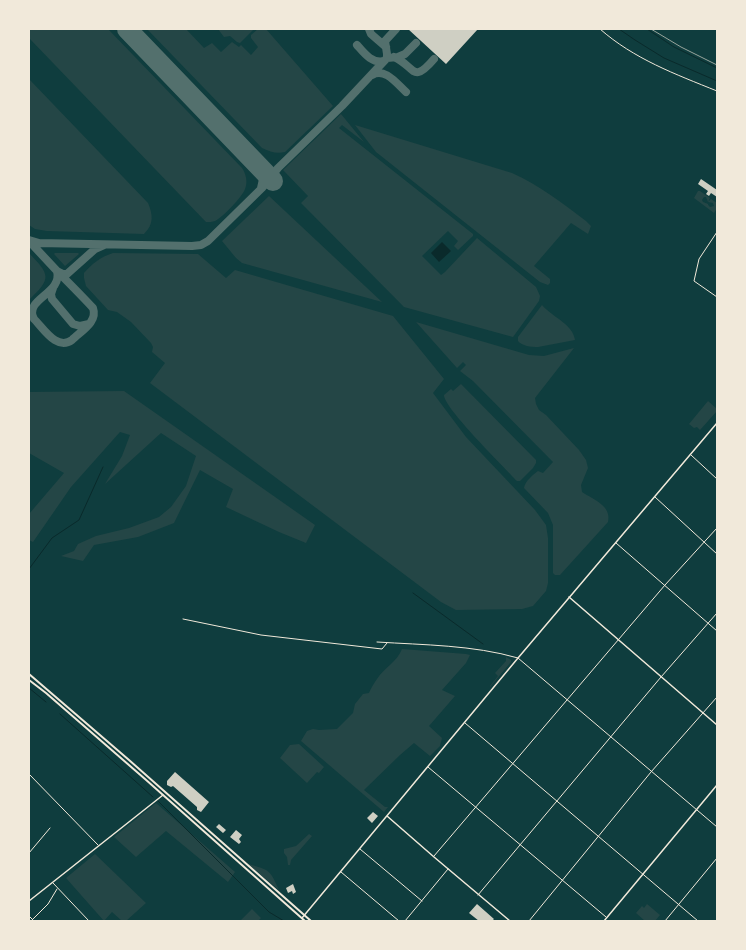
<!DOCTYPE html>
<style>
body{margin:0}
#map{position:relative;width:746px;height:950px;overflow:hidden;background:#0f3d3e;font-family:"Noto Sans",sans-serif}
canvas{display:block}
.frame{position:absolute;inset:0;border:30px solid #f1e9da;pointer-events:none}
</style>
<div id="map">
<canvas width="746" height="950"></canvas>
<div class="frame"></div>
</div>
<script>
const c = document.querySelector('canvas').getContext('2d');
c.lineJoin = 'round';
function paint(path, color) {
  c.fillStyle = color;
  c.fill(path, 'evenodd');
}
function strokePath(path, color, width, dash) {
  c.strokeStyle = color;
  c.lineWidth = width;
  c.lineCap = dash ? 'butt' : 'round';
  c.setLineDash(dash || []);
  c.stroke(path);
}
paint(new Path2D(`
 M29 29H108L242 168C246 174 248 182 245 189 243 196 222 218 215 221 212 222 209 222 206 222L29 38Z
 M147 29H186L204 48 212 43 221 52 232 42 239 47 241 45 251 55 258 47 251 38V35L258 29H266L333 106 285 152C276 154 271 152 262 148Z
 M218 29H254L240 43 237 42 230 36 224 37Z
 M29 79 148 203C153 215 154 224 144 234L47 231 35 229 29 225Z
 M341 114 364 142 342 125 339 128 473 234V236L458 250 454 246 458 241 448 231 422 256 441 275 445 272 477 238 536 287 540 296 539 301 513 337 404 307 301 203 308 196 283 170Z
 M355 125 512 173C539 185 562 203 586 221L591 226 588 234 571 223 534 266 550 279V283L548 285 540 282 376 152Z
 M698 191H700L710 198 708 202 706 197H704L702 200 703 202C711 205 706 203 710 207L714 206 713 203 708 202 711 199 717 203V208L714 213 694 198Z
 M269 196 382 302 242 263 236 258 222 241Z
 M29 253C50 275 52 278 29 300Z
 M55 253H78L79 254 65 266 54 254Z
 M113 253 198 254 226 278 235 270 393 316 444 379 433 393 466 437 535 510 546 525 548 538V583L546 591 533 606 522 609 456 610 441 602 150 383 165 363 152 352 153 347 151 343 131 322 117 312 108 310 86 286 84 278V273C92 264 100 257 113 253Z
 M542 305C552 317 573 324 575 340L538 347C531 347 522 346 518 341V337Z
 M416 322 529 355 544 356 574 348 535 398 536 404 539 410 546 415 579 450 586 460 588 468 581 485 582 492C594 500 612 506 608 522L560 575H555L553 573V525L548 513 524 488C525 481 533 475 538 471L543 473 553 462 473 381 460 371 466 365 463 362 457 368Z
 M461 384 536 460V463L533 468 520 481H517C505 468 443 407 444 395L451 389 453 391Z
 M124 391 315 525 306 543 279 532 226 507 233 489 200 470 174 523 138 537 94 545 83 561 61 556 74 551 78 544 96 536 129 528 159 517 171 507 186 486 196 456 161 433 105 484 122 456 130 435 120 432 71 487 33 542 29 540V514L64 473 29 453V392Z
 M708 401 717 409V411L700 430 697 427 694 428 689 424Z
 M402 649 466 654 470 655 466 663 442 690 455 696 429 726 442 738 440 746 430 756 414 743 400 755 364 790 385 807H388L384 812 301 741 307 731 313 729 319 730 337 729 353 713 355 704 363 694 369 693C371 688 374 683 377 679 384 668 397 662 402 649Z
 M506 657 511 660V662L490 687V686L498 676 495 673 506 661Z
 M299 744 324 767 319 773 317 772 307 783 280 758 290 745Z
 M156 803 235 872 228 882 166 831 136 857 114 837Z
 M309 834 312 836 291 860 290 865H288L287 857 284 853V849L296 846Z
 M95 854 146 903 126 921H122L112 912 104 921 66 878Z
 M248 864C270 870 270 870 279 890Z
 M647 904 660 915 655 921H645L636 913 642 906 644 908Z
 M252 909 261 918 258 921H240Z`), '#244646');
paint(new Path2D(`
 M442 242 451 251 439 262 431 253Z`), '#0a2a2b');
strokePath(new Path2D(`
 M619 29 635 40 664 58 717 81
 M647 29 674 47 717 68
 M29 569 52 538 79 520 103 467
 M413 593 483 644
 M29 688 46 702
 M60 714 153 797
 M158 801 269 912 284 921`), '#0a2a2b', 1);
strokePath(new Path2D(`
 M369 29 371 34 386 47
 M357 45C364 53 372 64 384 61
 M394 57C415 66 412 85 434 59
 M387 58V54L385 41 396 29
 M372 75C385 67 397 84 406 92
 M259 166 263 179 261 188
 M29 240 39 243 192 246 201 245 208 241 262 188 278 168 342 106 387 58 398 57 405 54 416 43
 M29 241 57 271C69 283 81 295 93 308 98 322 81 331 72 340 57 351 44 329 34 319 23 299 63 294 57 271L63 274H67L95 249 104 245
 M53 288 51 294 52 299 73 324 80 326 89 324`), '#53706d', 8);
strokePath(new Path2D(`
 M127 29 273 181`), '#53706d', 20);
paint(new Path2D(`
 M408 29H478L446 64Z
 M701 179 717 190V197L711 193 709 196 706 194 708 191 698 184Z
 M175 772 209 802 201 812 197 810V807L173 786 171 787 167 785V781Z
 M373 812 378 816 372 823 367 818Z
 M219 824 226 830 223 833 216 827Z
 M236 830 242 835 239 839 241 842 239 844 230 837Z
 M293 884 296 892 293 894 292 891 288 893 286 888Z
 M477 904 494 919 492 921H479L469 913Z`), '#cfcfc3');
strokePath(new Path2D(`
 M600 29C634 59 675 74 717 91
 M717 232 699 259 694 281 717 297
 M691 455 717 479
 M655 497 717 554
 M616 543 717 631
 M183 619 261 635 382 649 387 643
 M377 642C424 645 473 645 518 658L717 827
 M465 723 698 921
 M428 767 606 917
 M29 774 98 845
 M360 849 422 901
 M29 853 50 828
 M434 856 665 585 717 528
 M341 872 399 921
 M53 883 89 921
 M478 895 661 677 717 613
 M29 916 34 921
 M31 921 48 904 57 889
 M405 921 448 869
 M529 921 651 772 717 697
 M665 921 717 858`), '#f1e9da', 1);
strokePath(new Path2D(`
 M569 597 717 725
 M29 901 163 795
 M604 921 717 785`), '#f1e9da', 1.5);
strokePath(new Path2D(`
 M387 816 434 857 510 921
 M302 918 518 658 717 423`), '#f1e9da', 1.5);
strokePath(new Path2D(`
 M29 674 129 760 311 921
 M29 680 46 693 145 779 305 921`), '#f1e9da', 2);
strokePath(new Path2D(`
 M651 29 681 47 717 65`), '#97a49c', 1);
</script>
